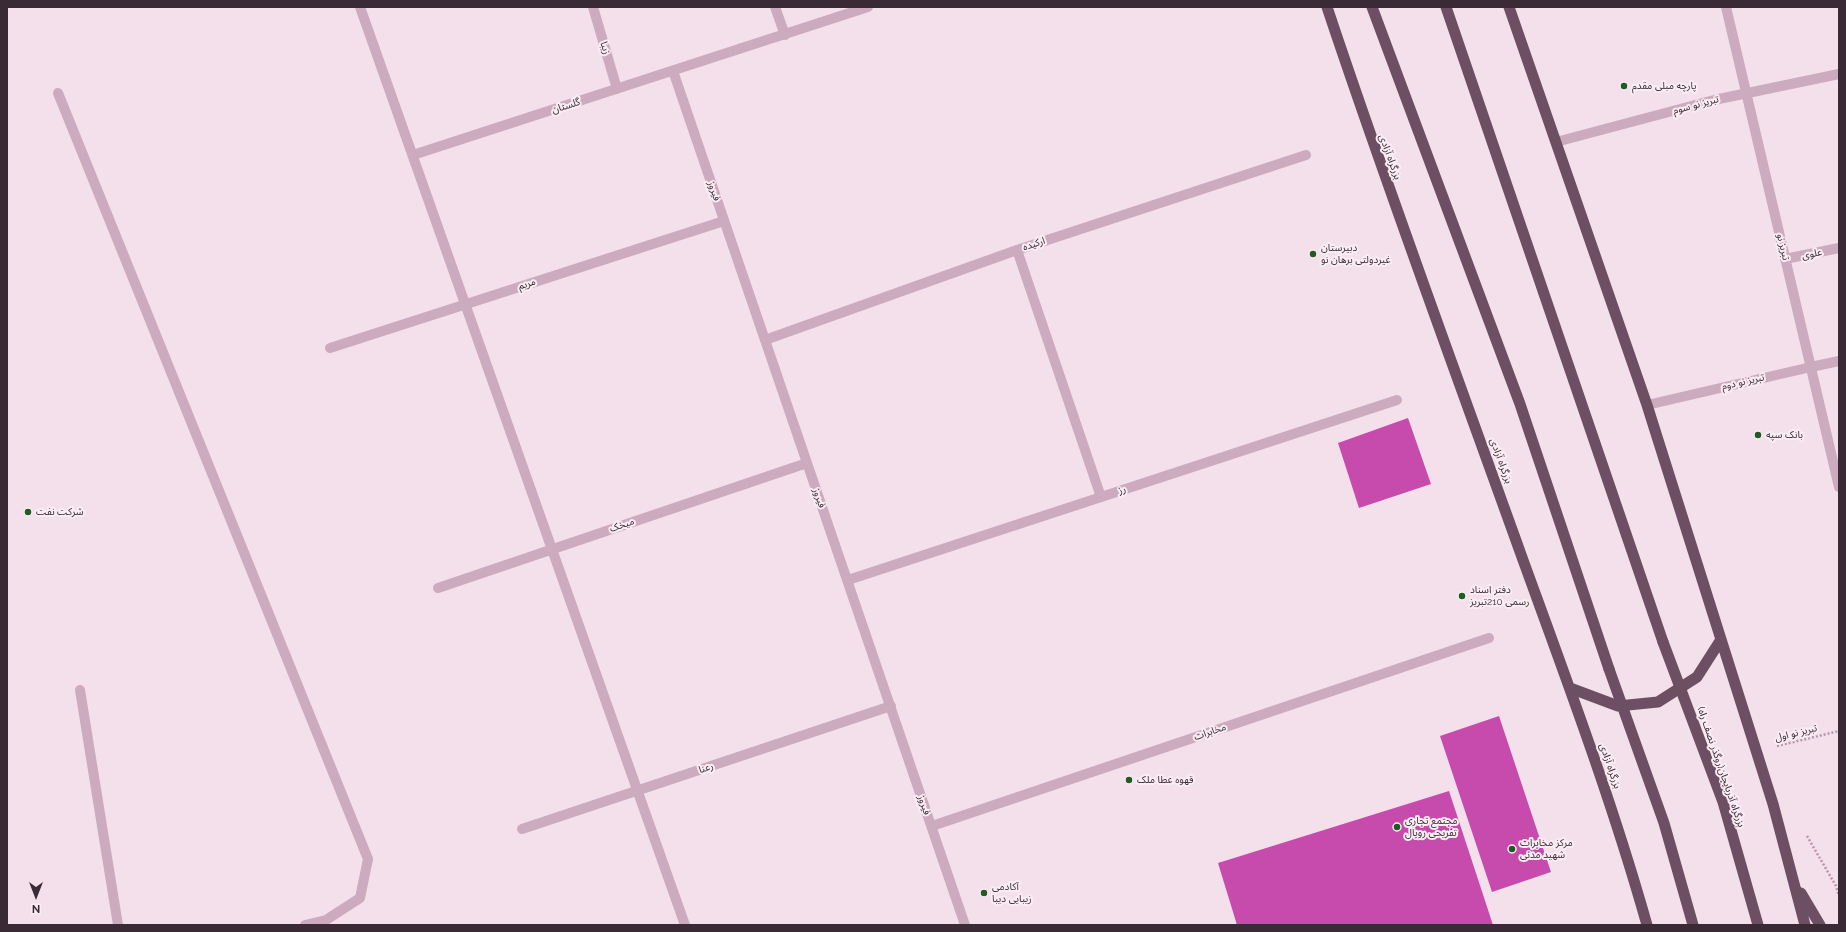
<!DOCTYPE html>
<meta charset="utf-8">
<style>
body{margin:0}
#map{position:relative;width:1846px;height:932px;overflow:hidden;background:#f3e0ea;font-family:Raleway,sans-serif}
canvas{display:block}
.frame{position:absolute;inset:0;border:8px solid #3a2a35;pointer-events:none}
.north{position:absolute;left:16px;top:876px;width:40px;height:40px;-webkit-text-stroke:3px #fbedf4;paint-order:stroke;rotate:180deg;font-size:11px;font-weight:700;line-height:16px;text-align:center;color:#3a2a35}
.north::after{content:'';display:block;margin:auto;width:14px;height:18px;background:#3a2a35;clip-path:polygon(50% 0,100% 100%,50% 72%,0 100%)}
</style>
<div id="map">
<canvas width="1846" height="932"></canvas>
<div class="frame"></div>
<div class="north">N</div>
</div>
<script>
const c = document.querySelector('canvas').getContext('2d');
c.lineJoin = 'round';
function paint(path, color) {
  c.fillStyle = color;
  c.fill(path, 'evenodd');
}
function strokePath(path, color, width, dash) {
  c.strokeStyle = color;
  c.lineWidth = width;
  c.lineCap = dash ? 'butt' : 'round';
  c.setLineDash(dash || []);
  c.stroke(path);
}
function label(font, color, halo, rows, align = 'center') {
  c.font = font + ' Raleway,"Noto Sans Arabic",sans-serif';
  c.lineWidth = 4;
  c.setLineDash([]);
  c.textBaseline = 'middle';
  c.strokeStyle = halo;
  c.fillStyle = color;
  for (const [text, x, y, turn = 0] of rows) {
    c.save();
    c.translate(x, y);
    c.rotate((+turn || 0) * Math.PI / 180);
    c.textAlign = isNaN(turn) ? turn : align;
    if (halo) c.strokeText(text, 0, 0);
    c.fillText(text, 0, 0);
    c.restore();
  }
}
paint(new Path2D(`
 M1408 418 1431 484 1359 508 1338 443Z
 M1499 716 1551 872 1492 892 1440 736Z
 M1449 791 1493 925H1237L1218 863Z`), '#c74bac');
strokePath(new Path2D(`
 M1777 746 1839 731
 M1807 836 1836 886 1839 896`), '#b895aa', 2.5, [2, 2]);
strokePath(new Path2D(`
 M1556 142 1714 100 1839 74
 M1785 259 1839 248
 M1811 367 1839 361`), '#ccabbe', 10);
strokePath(new Path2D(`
 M360 7 685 925
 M593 7 617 89
 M775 7 785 35
 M1726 7 1839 487
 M673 71 965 925
 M58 93 368 859 360 898 326 920 305 925
 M413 155 868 7
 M1017 250 1101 497
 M765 340 1017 250 1306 155
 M330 348 724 221
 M1647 405 1811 367
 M848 580 1397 400
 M438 588 807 463
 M80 690 118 925
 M932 826 1489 638
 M522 829 891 706`), '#ccabbe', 10);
strokePath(new Path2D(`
 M1327 7C1389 193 1457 376 1523 560 1567 681 1612 801 1647 925
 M1372 7 1520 404 1609 669
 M1446 7 1663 642
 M1509 7 1647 405 1773 804 1805 925
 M1570 688 1618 706 1658 702 1697 677 1720 641
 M1801 893 1820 925`), '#6c4f63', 11);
strokePath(new Path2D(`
 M1663 642 1723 802 1758 925
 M1609 669 1664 823 1693 925`), '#6c4f63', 11);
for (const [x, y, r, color] of [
 [1624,86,4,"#1f5c22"],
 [1313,254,4,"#1f5c22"],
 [1758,435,4,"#1f5c22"],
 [28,512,4,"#1f5c22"],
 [1462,596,4,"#1f5c22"],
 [1129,780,4,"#1f5c22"],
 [1397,827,4,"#1f5c22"],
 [1512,849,4,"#1f5c22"],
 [984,893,4,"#1f5c22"]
]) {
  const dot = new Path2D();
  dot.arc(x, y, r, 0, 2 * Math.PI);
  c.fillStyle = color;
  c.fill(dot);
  strokePath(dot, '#fbedf4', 1.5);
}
label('10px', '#3a2a35', '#fbedf4', [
 ["زیبا",605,48,73],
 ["تبریز نو سوم",1696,105,-15],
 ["گلستان",566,106,-18],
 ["بزرگراه آزادی",1390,157,70],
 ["فیروز",714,191,71],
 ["ارکیده",1034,244,-18],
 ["تبریز نو",1783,247,77],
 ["علوی",1812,254,-11],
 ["مریم",527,284,-18],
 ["تبریز نو دوم",1743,382,-13],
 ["بزرگراه آزادی",1501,461,70],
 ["رز",1122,490,-18],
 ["فیروز",819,498,71],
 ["میخک",622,525,-19],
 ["مخابرات",1210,732,-19],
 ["تبریز نو اول",1796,733,-14],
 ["بزرگراه آزادی",1610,766,71],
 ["بزرگراه آذربایجان(روگذر نصف راه)",1721,767,71],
 ["رعنا",706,768,-18],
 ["فیروز",924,805,71]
]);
label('10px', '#3a2a35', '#fbedf4', [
 ["پارچه مبلی مقدم",1632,86],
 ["دبیرستان",1321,248],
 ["غیردولتی برهان نو",1321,260],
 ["بانک سپه",1766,435],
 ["شرکت نفت",36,512],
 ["دفتر اسناد",1470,590],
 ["رسمی 210تبریز",1470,602],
 ["قهوه عطا ملک",1137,780],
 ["مجتمع تجاری",1405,821],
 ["تفریحی رویال",1405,833],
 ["مرکز مخابرات",1520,843],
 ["شهید مدنی",1520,855],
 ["آکادمی",992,887],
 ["زیبایی دیبا",992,899]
], 'left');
</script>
